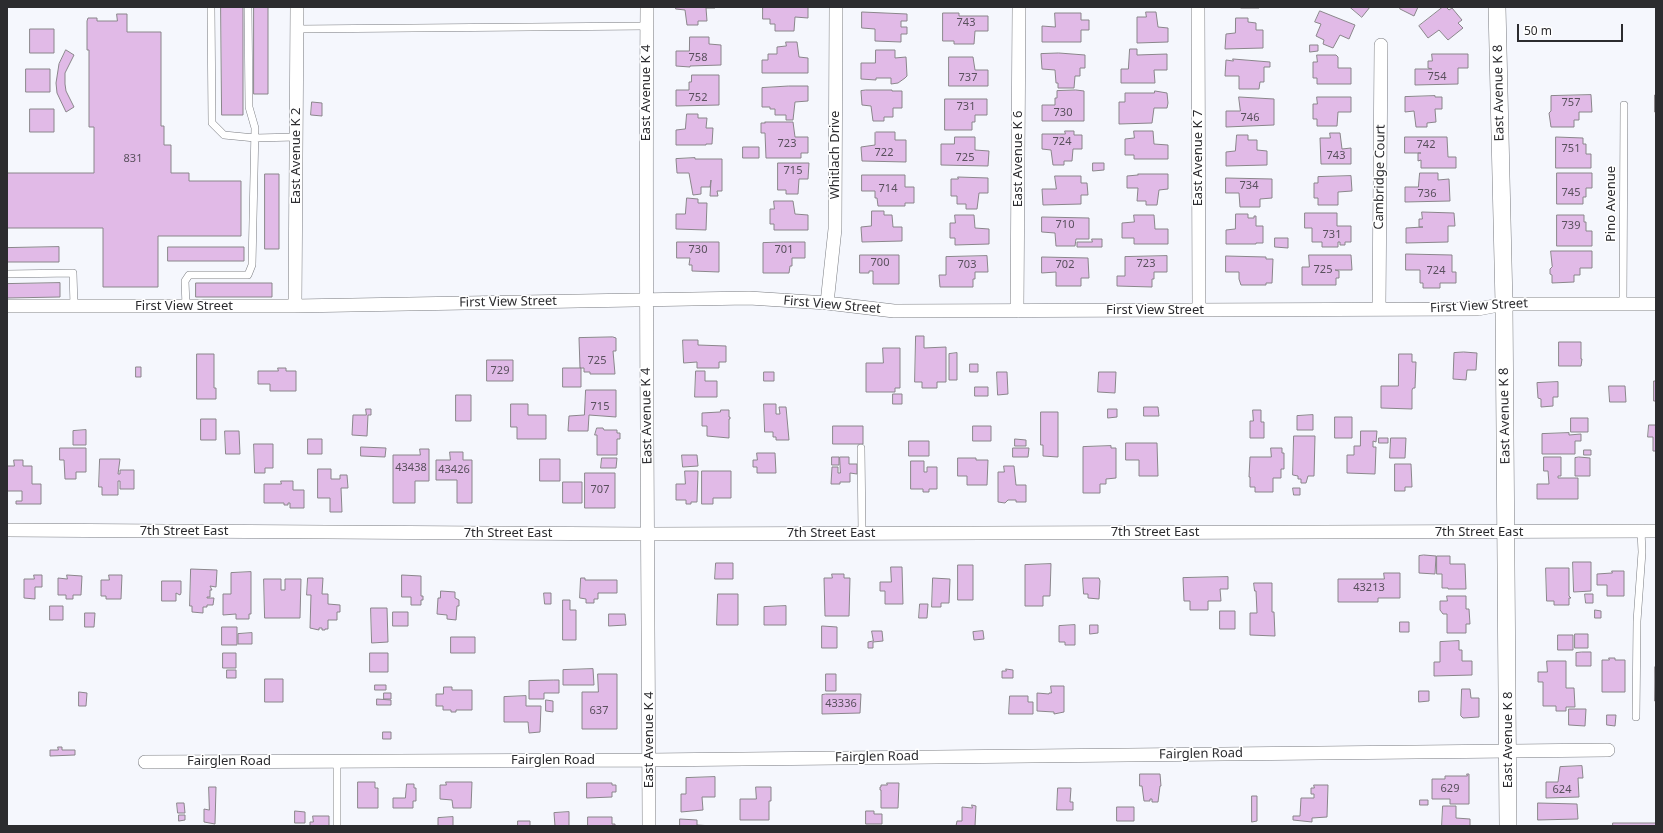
<!DOCTYPE html>
<style>
body{margin:0}
#map{position:relative;width:1663px;height:833px;overflow:hidden;background:#f5f7fd;font-family:"Noto Sans",sans-serif}
canvas{display:block}
.frame{position:absolute;inset:0;border:8px solid #2c2c2f;pointer-events:none}
.scale{position:absolute;left:1517px;top:24px;width:106px;height:18px;box-sizing:border-box;border:2px solid #2c2c2f;border-top:0;padding-left:5px;font-size:12px;line-height:14px;white-space:nowrap;color:#2c2c2f;-webkit-text-stroke:3px #fff;paint-order:stroke}
</style>
<div id="map">
<canvas width="1663" height="833"></canvas>
<div class="frame"></div>
<div class="scale">50 m</div>
</div>
<script>
const c = document.querySelector('canvas').getContext('2d');
c.lineJoin = 'round';
function paint(path, color) {
  c.fillStyle = color;
  c.fill(path, 'evenodd');
}
function strokePath(path, color, width, dash) {
  c.strokeStyle = color;
  c.lineWidth = width;
  c.lineCap = dash ? 'butt' : 'round';
  c.setLineDash(dash || []);
  c.stroke(path);
}
function label(font, color, halo, rows, align = 'center') {
  c.font = font + ' "Noto Sans",sans-serif';
  c.lineWidth = 3;
  c.setLineDash([]);
  c.textBaseline = 'middle';
  c.strokeStyle = halo;
  c.fillStyle = color;
  for (const [text, x, y, turn = 0] of rows) {
    c.save();
    c.translate(x, y);
    c.rotate((+turn || 0) * Math.PI / 180);
    c.textAlign = isNaN(turn) ? turn : align;
    if (halo) c.strokeText(text, 0, 0);
    c.fillText(text, 0, 0);
    c.restore();
  }
}
const building = new Path2D(`
 M221 7H243V115H222Z
 M254 7H268V94H254Z
 M676 7H715V8H706L707 21H698V25H687L685 10 676 9Z
 M763 7H808V18L795 17 794 31H775V24H770V19H763Z
 M1240 7H1259V8H1241Z
 M1350 7H1370L1362 17Z
 M1401 7H1418L1414 16 1400 9Z
 M1443 7H1446L1449 10 1452 8 1462 20 1458 23 1463 28 1448 40 1439 30 1428 38 1419 26Z
 M1320 11 1355 25 1349 39 1340 35 1333 48 1323 44 1324 40 1316 36 1321 24 1315 22Z
 M862 12 907 14V21H901V27H907V34H901V42L875 41V29L862 28Z
 M1146 12H1156L1158 27 1168 28V42L1137 43V17H1146Z
 M943 13H959V16H988V31H975L974 44H954V41H943Z
 M1055 13H1081V20H1089V30H1081V42H1042V26L1055 27Z
 M117 14H127V32H161V126H164V145H171V173H189V181H241V236H158V287H103V228H7V173H94V127H89V50H87V21L88 18H97V21H117Z
 M1236 18H1248V22L1256 23V30H1263V48L1225 49 1226 34 1235 33Z
 M30 29H54V53H30Z
 M690 37H709V44L721 45V65L690 66V67L676 66V51H689Z
 M786 42H797L799 57 808 58V73H762V60H768V54H777V47L786 46Z
 M1310 45H1318V51L1310 52Z
 M1130 49H1137V55L1167 54V70H1154L1155 83H1121V69H1128Z
 M66 50 74 55 65 73V84L66 91 74 107 66 112 57 93 56 83 59 64Z
 M876 50H895V58L906 57 907 76 905 78 898 83 891 84V78H876V80L861 79V63H875Z
 M1059 53 1085 55V68H1080V76H1075L1074 88H1058V83H1056L1055 70 1042 69 1041 54Z
 M1432 54H1468V68H1458V84L1415 85V69H1432L1428 68V61H1432Z
 M1317 55H1336L1338 57V68H1351V84H1317V78H1313V62H1317Z
 M949 57H973L975 70H988V86H949Z
 M1233 59 1270 62V67H1264V82H1260L1259 89H1239V76H1225L1226 60 1233 61Z
 M26 69H50V92H26Z
 M692 75H719V105L676 106V90H689V82H691Z
 M789 86H808V101L795 102 793 120H786V115H775V109H770V107H762V88Z
 M866 90H892V91H902V108H893V117H884V121H873L871 106 862 105 861 91Z
 M1076 90 1084 91V121H1042V105H1055V98H1057V91Z
 M1155 91 1167 93 1168 103 1167 108H1154L1152 123 1119 124V102H1125V93H1154Z
 M1591 95 1592 112H1579V120H1574V127H1551L1549 113 1551 111V96Z
 M1655 95H1656V112H1655Z
 M1435 96V97H1442V109H1435L1436 122 1427 123V127H1416L1414 111 1405 112V97Z
 M1239 97 1274 99V125L1226 127V111H1240Z
 M1317 97H1351V112H1338L1337 126H1317V119H1313V104H1317Z
 M945 99H987V115H975V122H972V130H945Z
 M312 102 322 103V116L311 115Z
 M30 109H54V132H30Z
 M687 114H698V118H707L706 128H713L712 144H706V145H676V130L685 129Z
 M765 122H793L795 137H808V153H801V158H766L765 133H761V123H765Z
 M1065 131H1074V135H1082V149H1073L1072 161H1064V165H1053L1051 150 1042 149V134H1065Z
 M1134 131H1153L1154 144 1168 145V159H1134V155H1125V139L1134 138Z
 M876 132H895V140H906V162L862 161 861 147 875 145V133Z
 M1330 133H1340L1342 149 1351 148V164H1321L1320 138H1330Z
 M1237 135H1248V140H1257V150L1267 151V165L1226 166V152L1235 151Z
 M955 137H975V150L989 151 988 166 941 165V144H954Z
 M1405 137H1447L1448 157H1456V168H1421V160L1418 161V153H1421H1405Z
 M1556 137 1583 138V144H1586V154H1591V168H1556Z
 M743 147H759V158H743Z
 M695 158V159H722V191H717L718 196H710L711 180 710 187H701V194L693 195 689 173H677L676 159Z
 M778 163H809L808 179H799L798 194H786V190H778Z
 M1093 163H1104V170L1093 171Z
 M1420 173H1438V180L1449 179 1450 201 1405 202V187H1418Z
 M1557 173H1592V188H1586V197H1583V204H1557Z
 M265 174H279V249H265Z
 M1138 174H1168V189L1159 190 1157 205H1146V201H1137L1138 188H1127V176L1138 175Z
 M862 175H905V187H914V203H905V206H878L877 198H875V191H862Z
 M1055 176H1081V183H1087L1088 195H1081V204L1043 205 1042 189H1056Z
 M1351 176 1352 191 1338 192V205H1318V198H1314V183H1318V177Z
 M958 177 988 178V193H979L977 209H966V204H957V196H951V179H958Z
 M1226 178 1272 179V198L1260 199V207H1240L1239 193H1226Z
 M687 198 698 199V203H707L706 230 676 229V214H685Z
 M774 201H793L795 214 808 215V230H774V224H770V209H774Z
 M872 211H884V215H892L893 227H902V241L862 242 861 227 871 226Z
 M1422 212 1454 213 1455 226H1448V242L1406 243V228L1423 227H1419V219H1422Z
 M1305 213H1337V226H1351V242H1345V245H1340V242H1338V247H1322V242H1312V228H1305Z
 M1236 214H1248V218H1254V216H1256V226H1263V243H1256V244H1226V230L1235 229Z
 M955 215H974L975 228 989 229V244L955 245V238H950V223H955Z
 M1134 215H1154L1155 229H1168V244H1134V238H1122V223L1134 222Z
 M1557 215H1584V222H1586V231H1592V246H1557Z
 M1042 217 1089 218V239H1076L1075 246H1056L1055 233 1042 232Z
 M1275 238H1288V248L1275 247Z
 M1092 239H1102V247H1077V242H1092Z
 M677 242H719V272L692 271V265H689L690 258H677Z
 M784 242H805V258H792V266H790L789 273H763V243Z
 M59 247V262H7V248Z
 M168 247H244V261H168Z
 M1551 251H1592V268H1580V275H1574V282L1552 283V275L1550 274V269L1552 267Z
 M1406 254 1452 255V272H1456V283H1440V288H1423V283H1420V270H1406Z
 M860 255H899V284H873V271H869V273H860Z
 M1309 255H1351L1352 270H1335L1339 271V278H1336V285H1302V267H1309Z
 M987 256 988 272H975V279H973V287H940L939 275H946V257Z
 M1167 256V272H1154V279H1152V287L1117 286V276H1125V257Z
 M1226 256 1266 257V259H1273L1272 283H1266V285H1241L1239 279V272H1226Z
 M1042 257 1088 258 1089 278H1081V286H1056V272L1042 273Z
 M60 283V297L7 298V284Z
 M196 283H272V297H196Z
 M916 336H924V348L946 347V382H937V388H922V382H915Z
 M613 337 616 338V351H613L615 374H590V372H584V368H580L579 338Z
 M683 340H698V345L726 346V362H719V368H697V362L684 363Z
 M1559 342H1581V359H1582L1581 366H1559Z
 M883 348H900V388H895V392H866V363H883Z
 M1464 352 1477 353 1476 370H1467L1466 380 1453 379 1454 353Z
 M957 353V380H949V354Z
 M197 354H214V388H216V399H197Z
 M1399 354H1412V362H1416L1415 388H1413L1412 390V409L1381 408V386H1398Z
 M487 360H513V381H487Z
 M970 364H978V372H970Z
 M136 367H141V377H136Z
 M278 368H286V371H296V391H270V384H258V371H278Z
 M563 368H581V387H563Z
 M696 371H705V381H717V397H695Z
 M764 372H774V381H764Z
 M997 372H1007L1008 394 998 395Z
 M1099 372H1116L1115 393 1098 392Z
 M1654 381H1656V401H1654Z
 M1558 382V397H1553V406L1541 407V399L1538 398 1537 383Z
 M1609 386H1625L1626 402H1610Z
 M975 387H988V396H975Z
 M586 390H616V417L589 415 588 431H568L569 416 584 415Z
 M893 394H902V404H893Z
 M456 395H471V421H456Z
 M511 404H528V415H546V439H517V427H511Z
 M764 404H776V414H780L779 407H786L789 440H776V437H773V432H765Z
 M1144 407H1158L1159 416H1144Z
 M366 409H371V415H368L367 436 352 435 353 415H366Z
 M1108 409H1117V417L1108 418Z
 M721 410H729V417H730V419H729V438L707 436V426H702V413L720 412Z
 M1253 410H1261V422H1264V438H1250V421H1253Z
 M1041 412H1058V457L1043 456V445H1041Z
 M1313 415V430H1297V416Z
 M1335 417H1352V438H1335Z
 M1571 418H1588V432H1571Z
 M201 419H216V440H201Z
 M1649 425H1656V451H1653V437H1648Z
 M833 426H863V444H833Z
 M973 426H991V441H973Z
 M597 428H603L604 430H617V433H620V439H617V455H597V435H595Z
 M86 430V445H73V431Z
 M225 431H239L240 454H226Z
 M1361 431H1377L1376 442 1373 441V447H1376L1375 474 1347 473V455H1354V446H1360Z
 M1569 433V435L1581 434V441H1575V454H1542V434Z
 M1294 436H1315L1314 476H1308L1306 483H1301V479H1298V476L1293 475Z
 M1379 438H1388V443H1379Z
 M1391 438H1406L1405 458H1390Z
 M308 439H322V454H308Z
 M1015 439 1026 440V446H1015Z
 M909 441H929V456H909Z
 M1126 443H1157L1158 476H1139V460H1126Z
 M254 444H273V468H265V473H255Z
 M1111 446V448H1116V478L1106 479V484H1100V493H1083V447Z
 M361 447 386 448 385 457 361 456Z
 M60 448H86V472H76V479H65L64 460H60Z
 M1013 448H1029L1028 457H1013Z
 M1271 448H1282V453H1284V469H1281V478H1273V492H1255V487H1250V477H1249L1250 457H1271Z
 M420 449H429V481H415V503H393V455H420Z
 M1584 450H1591V455H1584Z
 M450 452H463V460H472V503H457V480H436V460H450Z
 M757 453H775L776 473H757V467H753V460H757Z
 M682 455H697L698 466 683 467Z
 M832 457H839V465H832Z
 M840 457H849V464H857V474L850 473V482H840V484H831L832 467H838V473H840Z
 M1544 457H1561V476H1558V478H1578V499H1537V484H1549L1548 471H1544Z
 M1579 457 1590 458V476H1575V458Z
 M602 458H617L616 468H601Z
 M958 458H976V460H988L987 485H967V476H958Z
 M100 459H120L118 474H120V470H134V489H120V481H118V495H102V487H99Z
 M540 459H560V481H540Z
 M14 460H23V466H32V484H41V504H16V501H22V491H7V466H14Z
 M911 461H924V472H927V467H937V489H929V492H923V489H911Z
 M1395 464H1411L1412 487H1405V491H1395Z
 M1004 466H1014L1016 485H1026V502H1016V500H1008L1005 503 998 502V472H1004Z
 M318 469H331V479H340V475H347L348 488H341L342 512H330V498H318Z
 M685 471H698L697 502H691V504H686V500H676V484H685Z
 M702 471H731V498H713V504H702Z
 M585 473H615V508H585Z
 M281 481H293V490H304V508H290V503H288V505H284V503H264V484H281Z
 M563 482H582V503H563Z
 M1293 488H1300V495H1294Z
 M1424 555 1436 556 1435 574 1419 573V556Z
 M1437 556H1450V564H1465L1466 589H1448V588H1442V574H1437Z
 M1573 562H1591V591L1574 592Z
 M716 563H733V579H715Z
 M1051 564 1050 596H1043V606H1025V565Z
 M958 565H973V600H958Z
 M891 567H902L903 604H885V591H880V582H891Z
 M1546 568H1569V596L1571 598H1569V605H1554V601H1547Z
 M191 569 217 570 216 587 210 586 212 590H210V597H207V598H214L213 605H207V607H203V613L192 612V606H190Z
 M1612 571H1624V596H1607V585H1597V574L1612 573Z
 M251 572V614H249V619H236V614L223 615V594H231V573Z
 M1384 573H1400V598H1378V602H1338V579H1384Z
 M832 574H844V578H850L849 616H825L824 578H832Z
 M34 575H42V587H35V599L24 598V579H34Z
 M67 575 82 576 81 595H73V599H66V595H58V578L67 579Z
 M109 575H122L121 599H106V596H101V580H109Z
 M402 575 421 576V596H423V600H421V605H411V597H402Z
 M1228 577V589H1220L1221 601H1208V610H1190V601H1184L1183 578Z
 M308 578H323L322 594H328V604L340 605V612H337V620H328V629H325V630H322V628H319V630L310 628 311 595H307Z
 M581 578H585V580H617V593H598V599H594V603H586V599L580 598Z
 M933 578 950 579 949 603H941V607H932Z
 M1083 578H1099L1100 581 1099 599 1088 598V594H1084Z
 M264 579H281V590H285V579H301L300 618H265Z
 M162 581H181V593L180 595 176 593V601H162Z
 M1254 583H1272V612H1274L1275 636 1250 635V613H1257L1256 591H1255Z
 M441 591 455 592V598L459 600V606H457L456 620 447 619V615L437 614 438 598H440Z
 M544 593H551V604H545Z
 M718 594H738V625H717Z
 M1585 594H1593V603H1586Z
 M1447 596H1466V609H1469L1470 624H1466V633H1447V614H1443L1440 610V601H1447Z
 M563 600H570V610H576V640H563Z
 M920 604H928L927 618H919Z
 M50 606H63V620H50Z
 M786 606V625H764V607Z
 M371 608H387L388 642 372 643Z
 M1595 610 1601 611V618H1595Z
 M1220 611H1235V629H1220Z
 M393 612H408V626H393Z
 M85 613H95L94 627H85Z
 M609 614H625L626 625 609 626Z
 M1400 622H1409V632H1400Z
 M1075 625V645H1065V642H1059V626Z
 M1090 625H1098V633L1090 634Z
 M822 626 837 627V648H822Z
 M222 627H237V645H222Z
 M872 631H882L883 641 873 642V648H868V642L873 641Z
 M983 631 984 639 974 640 973 632Z
 M252 633V644H238V634Z
 M1575 634H1588V648H1575Z
 M1558 635H1573V650H1558Z
 M451 637H475V653H451Z
 M1459 641V650H1462V661H1472V675L1434 676V662H1440V642Z
 M1582 652H1591V666H1576V653Z
 M223 653H236V668H223Z
 M370 653H388V672H370Z
 M1609 658H1615V660H1625V692H1602V660H1609Z
 M1547 661H1566V688H1574L1575 707H1566V711H1556V706H1543V682H1538V672H1547Z
 M1655 667 1656 701H1655Z
 M593 669 594 685H563V670Z
 M1006 669 1013 670V678H1002V671H1006Z
 M227 670H236V678H227Z
 M598 674H617V729H582V692H598Z
 M826 674H836V691H826Z
 M265 679H283V702H265Z
 M554 680H559V693H544V699H529V681Z
 M375 685H386V690H375Z
 M1051 686H1064V712L1054 714V712L1037 711V693L1049 694V693H1051Z
 M444 687H452V690H472V710H456V712H451V710H443V706H436V694H443Z
 M1462 689H1470L1471 698H1479V717L1463 718 1461 716Z
 M1419 691H1429V701L1419 702Z
 M79 692 87 693 86 706H79Z
 M384 693H391V699H384Z
 M826 694H861L860 713 822 714V695Z
 M526 696V706H541L540 732 529 733 528 722H504V697Z
 M1010 696H1028V702H1033V714H1009Z
 M377 699 391 700V705H377Z
 M546 700 553 701V712L546 711Z
 M1569 709H1586L1585 726 1569 725Z
 M1607 715H1616L1615 726 1607 725Z
 M383 732H391V739H383Z
 M58 747H62V750H75V755L50 756V750H58Z
 M1582 766 1583 778H1578L1579 797 1546 798V782H1558L1560 767Z
 M1140 774H1160L1161 786H1160L1158 802H1152V799H1150V801H1144L1142 786H1140Z
 M1467 774H1469V804H1450V799H1432V779H1445V776H1467Z
 M715 777V797H702L703 810 681 812V794H686V778Z
 M358 782H375V788H378V808H358Z
 M446 782H472L471 808H453L452 800 440 799V785H446Z
 M587 783H612V785H616V792H612V797L587 798Z
 M887 783H899L898 808H881V790H880V787H881V785H887Z
 M407 784H414V788H416V801H413V808H393V798H405Z
 M1314 785H1328L1327 817 1312 818V822L1293 820V816H1300L1301 798H1314V794H1311V788H1314Z
 M209 787H216L215 824 204 822V809L209 810Z
 M756 787H771V801H769V820H740V799H756Z
 M1058 788H1071L1070 802H1073V810H1057Z
 M1252 796H1257V821L1252 822Z
 M1420 800H1428V805H1420Z
 M177 803H184L185 813H178Z
 M1538 803 1577 804 1578 819 1538 820Z
 M972 805 976 806 975 826H956L957 821H962V807L972 808Z
 M1443 806H1456V818L1470 819V826H1442Z
 M1117 807H1134V821H1117Z
 M295 811 305 812V823H295Z
 M866 811H874V814H882V824H866Z
 M569 812V826H555L554 813Z
 M179 815H185V820L179 821Z
 M313 816H329V826H310V822H313Z
 M453 817V826H438V818Z
 M588 817H612V824H615V826H588Z
 M680 819 697 820V825L713 826H680Z
 M518 821H530V826H518Z
 M1613 823H1656V826H1613Z`);
paint(building, '#e1bae7');
strokePath(building, '#8a868b', 1);
const service = new Path2D(`
 M211 7 212 123 224 135 255 138 296 137
 M297 29 647 26
 M7 274 73 273 74 306
 M1623 304 1624 105
 M186 306 185 281 189 275H248L252 265 255 128 249 107 248 7
 M861 448 862 533
 M1636 717 1637 621 1642 552 1641 531
 M337 761V826`);
const minor = new Path2D(`
 M647 7C645 280 648 553 649 826
 M1198 7 1199 309
 M827 303 835 229 836 7
 M7 306H295L749 298 827 303 894 311 1478 309 1504 304H1656
 M295 306 297 7
 M1379 309 1381 45
 M1017 311 1019 7
 M7 530 648 534 1656 531
 M145 762 648 760 1608 750`);
const tertiary = new Path2D(`
 M1497 7 1504 304 1508 826`);
strokePath(service, '#7a7c81', 8);
strokePath(minor, '#7a7c81', 14);
strokePath(tertiary, '#7a7c81', 18);
strokePath(service, '#fff', 7);
strokePath(minor, '#fff', 13);
strokePath(tertiary, '#fff', 17);
label('11px', '#59505d', null, [
 ["743",966,23],
 ["758",698,58],
 ["754",1437,77],
 ["737",968,78],
 ["752",698,98],
 ["757",1571,103],
 ["731",966,107],
 ["730",1063,113],
 ["746",1250,118],
 ["724",1062,142],
 ["723",787,144],
 ["742",1426,145],
 ["751",1571,149],
 ["722",884,153],
 ["743",1336,156],
 ["725",965,158],
 ["831",133,159],
 ["715",793,171],
 ["734",1249,186],
 ["714",888,189],
 ["745",1571,193],
 ["736",1427,194],
 ["710",1065,225],
 ["739",1571,226],
 ["731",1332,235],
 ["730",698,250],
 ["701",784,250],
 ["700",880,263],
 ["723",1146,264],
 ["703",967,265],
 ["702",1065,265],
 ["725",1323,270],
 ["724",1436,271],
 ["725",597,361],
 ["729",500,371],
 ["715",600,407],
 ["43438",411,468],
 ["43426",454,470],
 ["707",600,490],
 ["43213",1369,588],
 ["43336",841,704],
 ["637",599,711],
 ["629",1450,789],
 ["624",1562,790]
]);
label('13px', '#2c2c2f', '#fff', [
 ["East Avenue K 4",646,93,-90],
 ["East Avenue K 8",1499,93,-91],
 ["Whitlach Drive",835,155,-90],
 ["East Avenue K 2",296,156,-90],
 ["East Avenue K 7",1198,158,-90],
 ["East Avenue K 6",1018,159,-90],
 ["Cambridge Court",1380,177,-89],
 ["Pino Avenue",1611,204,-90],
 ["First View Street",508,302,-1],
 ["First View Street",832,305,5],
 ["First View Street",184,306],
 ["First View Street",1479,306,-3],
 ["First View Street",1155,310],
 ["East Avenue K 4",647,416,-91],
 ["East Avenue K 8",1505,416,-91],
 ["7th Street East",184,531],
 ["7th Street East",1155,532],
 ["7th Street East",1479,532],
 ["7th Street East",508,533],
 ["7th Street East",831,533],
 ["East Avenue K 4",649,740,-90],
 ["East Avenue K 8",1508,740,-90],
 ["Fairglen Road",1201,754,-1],
 ["Fairglen Road",877,757,-1],
 ["Fairglen Road",553,760],
 ["Fairglen Road",229,761]
]);
</script>
